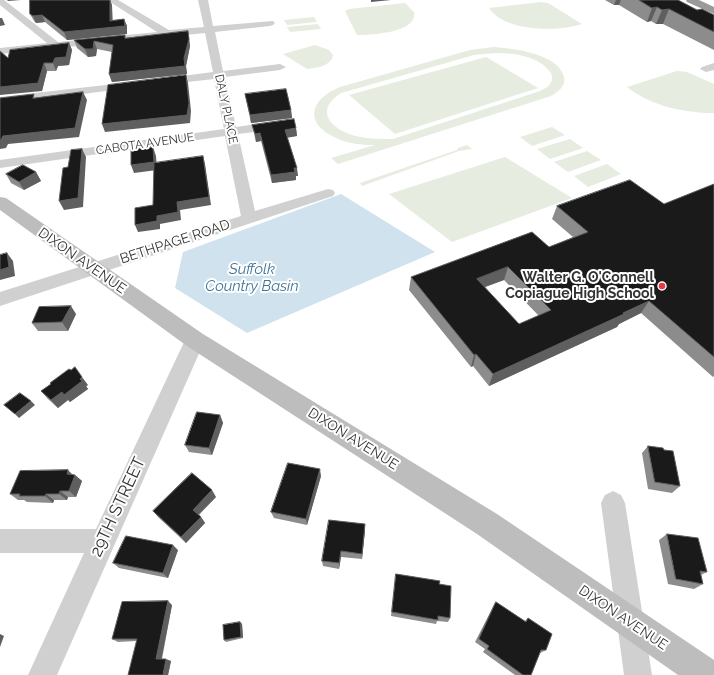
<!DOCTYPE html>
<style>
body{margin:0}
canvas{display:block;background:#fff}
</style>
<canvas width="714" height="675"></canvas>
<script>
const c = document.querySelector('canvas').getContext('2d');
c.lineJoin = 'round';
function paint(path, color) {
  c.fillStyle = color;
  c.fill(path, 'evenodd');
}
function strokePath(path, color, width, dash) {
  c.strokeStyle = color;
  c.lineWidth = width;
  c.lineCap = dash ? 'butt' : 'round';
  c.setLineDash(dash || []);
  c.stroke(path);
}
function label(font, color, halo, rows, align = 'center') {
  c.font = font + ' Raleway,sans-serif';
  c.lineWidth = 4;
  c.setLineDash([]);
  c.textBaseline = 'middle';
  c.strokeStyle = halo;
  c.fillStyle = color;
  for (const [text, x, y, turn = 0] of rows) {
    c.save();
    c.translate(x, y);
    c.rotate((+turn || 0) * Math.PI / 180);
    c.textAlign = isNaN(turn) ? turn : align;
    if (halo) c.strokeText(text, 0, 0);
    c.fillText(text, 0, 0);
    c.restore();
  }
}
paint(new Path2D(`
 M541 2 548 3 582 24C559 32 504 32 489 8Z
 M405 3 414 12C418 33 370 35 357 35L345 11 349 9Z
 M314 17 317 22 287 25 284 20Z
 M318 24 321 29 290 32 287 27Z
 M315 45 329 50 333 55C331 66 317 68 307 69L283 54Z
 M493 47C513 48 559 54 564 77 566 86 558 92 551 96L338 164 331 158 375 145C362 145 349 144 336 138 303 123 310 99 340 87L470 50ZM496 53C515 53 539 56 551 73 555 84 546 89 537 92L393 139C380 139 368 139 356 136 332 130 313 111 341 93L474 55Z
 M486 57 538 88 395 134 349 95Z
 M677 71 687 72 714 84V113C684 113 651 106 627 87Z
 M552 127 565 135 532 146 520 137Z
 M570 139 583 148 550 159 537 149Z
 M467 145 472 149 459 151 362 186 360 183 457 150 458 148Z
 M587 151 601 160 568 172 554 162Z
 M505 157 572 198 452 242 389 194Z
 M607 164 621 174 588 187 574 176Z`), '#e6ecdf');
paint(new Path2D(`
 M341 194 435 252 247 333 175 288 183 252Z`), '#cfe2ee');
paint(new Path2D(`
 M0 0H4L58 42 157 32 107 0H118L169 30 204 27 198 0H208L213 26 273 21 275 23 273 25 270 26 215 32 223 71 280 64 286 67 280 70 225 77 236 127 278 121 283 122 284 125 283 128 278 129 238 134 255 211 328 189 333 190 335 193 333 196 0 306V292L241 216 225 136 0 168V160L224 129 214 79 160 85 156 84 154 82 156 80 160 79 213 72 205 33 0 54V48L47 43 0 5Z
 M714 63V70L706 72 700 69 702 67Z
 M132 82 136 83 138 85 136 87 0 105V97Z
 M195 333 202 335 205 340 57 675H28L84 553H0V529H96L185 340 188 335Z
 M613 491 621 495 625 503 652 675H624L601 503 605 495Z`), '#d0d0d0');
paint(new Path2D(`
 M0 197 6 198 203 334 497 514 714 660V675H678L477 534 187 346 0 210Z`), '#bdbdbd');
paint(new Path2D(`
 M686 0H699L714 7V14L687 2Z`), '#9a9a9a');
paint(new Path2D(`
 M30 0H110L112 5V20L124 19 127 26V34L67 40 45 22 36 23 34 21 30 14Z
 M605 0H674L697 10 714 15V50L663 24H656L651 21 647 22 619 5H614Z
 M126 38 189 39 190 46 186 66 187 74 112 82 109 74 112 52 97 49 96 56 88 57 77 48 74 40Z
 M69 43 72 50 69 65 58 66 56 71H47L42 91 8 58Z
 M245 94 291 110 292 118 251 123Z
 M252 125 296 128 297 136 287 137 298 176H296V180L272 183 261 141 256 142Z
 M36 172 41 181 24 190 11 183 6 174Z
 M714 184V376L713 377 641 313 619 324 617 327 489 386 473 366 471 367 409 290 411 277 549 247 573 237 552 219 557 206 664 204ZM504 280 539 316 519 324 485 287Z
 M76 314 68 331H38L32 323Z
 M51 384 88 385 86 386 88 389 70 402 68 400 58 408 48 399 41 391Z
 M220 415 223 423 212 455 189 452 185 445Z
 M648 446 680 486 672 493 648 489 642 453Z
 M72 475H75L82 481 76 497H68L67 500H54L53 503 27 502 24 500H18L10 494Z
 M321 476 307 525 274 518 271 512Z
 M216 497 199 515 201 517 205 523 186 543 158 517 153 511Z
 M365 530 362 559 341 557 339 569 323 566 322 561Z
 M667 534 707 572 701 575 703 584 694 589 668 584 659 540Z
 M178 550 168 578 119 568 113 563Z
 M396 574 439 584 450 618 448 622 437 621 436 624 391 616Z
 M496 602 525 621 528 618 546 650 540 653 531 675H515L483 652 485 649 475 642 493 607Z
 M172 605 162 659 171 661 168 675 136 641 118 642 112 639Z
 M240 622 242 624 243 638 226 642 224 640Z`), '#8c8c8c');
paint(new Path2D(`
 M7 0H21L8 1Z
 M110 0 112 5 113 27 124 19 127 26V34L67 40 64 32 110 21Z
 M371 0H391L371 2Z
 M616 0H621L619 5H614Z
 M657 7 651 21 647 22 652 8Z
 M669 9 663 24H656L662 10Z
 M42 15 45 22 36 23 33 16Z
 M0 18H2L5 25 0 26Z
 M188 31 190 46 186 66 187 74 112 82 109 74 184 58Z
 M94 41 97 49 96 56 88 57 85 49Z
 M69 43 72 50 69 65 58 66 56 71 53 63 55 58Z
 M44 63 47 71 42 91 0 95V87Z
 M186 75 188 83 191 111 190 123 105 132 102 124Z
 M83 92 87 100 79 137 8 144 6 148 0 149V140L3 136Z
 M291 110 292 118 251 123 250 115Z
 M296 128 297 136 286 138 285 130Z
 M260 133 261 141 256 142 255 134Z
 M153 147 156 156 157 170 134 173 131 165Z
 M82 149 86 157 83 207 64 210 59 201Z
 M203 156 205 164 211 205 180 210 181 220 160 224V229L138 232 135 225 157 216 177 202Z
 M294 168H297L298 176H296V180L272 183 271 175Z
 M36 172 41 181 24 190 19 182Z
 M7 253 13 261 15 276 0 280V270Z
 M508 267 504 280 474 291 477 279Z
 M649 301 641 313 619 324 617 327 489 386 493 374Z
 M71 306 76 314 68 331 62 322Z
 M476 354 473 366 471 367 474 355Z
 M82 377 88 385 86 386 88 389 70 402 64 395Z
 M62 392 68 400 58 408 51 400Z
 M31 401 35 405 19 418 15 414Z
 M220 415 223 423 212 455 209 448Z
 M320 469 321 476 307 525 306 519Z
 M68 470 75 477V475L82 481 76 497 69 491 67 474Z
 M212 490 216 497 197 516 193 510Z
 M60 491 68 497 67 500 59 494Z
 M46 494 54 500 53 503 45 496Z
 M201 517 205 523 186 543 181 537Z
 M365 524V530L362 559V554Z
 M173 545 178 550 168 578 163 573Z
 M341 551V557L339 569V563Z
 M168 601 172 605 161 661 156 659Z
 M240 622 242 624 243 638 241 637Z
 M0 634 4 636 0 647Z
 M166 659 171 661 168 675H163Z`), '#5f5f5f');
const building = new Path2D(`
 M30 0H110V21L124 19 125 26 64 32 42 15 33 16 30 14Z
 M639 0H678L697 10 702 9 714 15V32L669 9 662 10 657 7 652 8Z
 M188 31 189 39 184 58 185 66 109 74 113 45 94 41 93 49H85L74 40 125 35V38Z
 M69 43 66 57 55 58 53 63H44L38 83 0 87V51L8 58 10 50Z
 M186 75 189 103 187 115 102 124 108 85Z
 M286 89 291 110 250 115 245 94Z
 M83 92 75 128 3 136 1 140H0V98L34 94 33 98Z
 M294 119 296 128 285 130 297 168H294L295 172 271 175 260 133 255 134 252 125Z
 M153 147 154 162 131 165V150Z
 M82 149 78 198 59 201 63 168 68 167 71 150Z
 M203 156 209 197 177 202 178 212 157 216V221L135 225V208L153 205 154 163Z
 M23 165 36 172 19 182 6 174Z
 M630 180 664 204 714 184V357L649 301 623 313 624 314 493 374 476 354 474 355 411 277 532 232 549 247 588 232 557 206ZM508 267 551 310 519 324 477 279Z
 M7 253 9 267 0 270V255Z
 M71 306 62 322 32 323 39 307Z
 M75 367 82 377 80 379 82 381 64 395 62 392 51 400 41 391 51 384 50 383 69 369 71 370Z
 M20 393 31 401 15 414 4 405Z
 M197 412 220 415 209 448 185 445Z
 M648 446 663 448 664 450 673 451 680 486 655 482Z
 M288 463 320 469 306 519 271 512Z
 M68 470 67 474 75 475 69 491H60L59 494H46L45 496H19L20 494H10L20 471Z
 M192 473 212 490 193 510 201 517 181 537 153 511Z
 M329 520 365 524 362 554 341 551 339 563 322 561Z
 M667 534 698 538 707 572 700 571 703 584 676 579Z
 M126 536 173 545 163 573 113 563Z
 M396 574 440 581 439 584 451 586 450 618 438 616V620L392 612Z
 M168 601 156 659H166L163 675H128L137 639H112L122 602Z
 M496 602 526 622 528 618 552 634 546 650H541L531 675H523L487 649 489 646 479 639Z
 M240 622 241 637 224 640 223 625Z`);
paint(building, '#1a1a1a');
strokePath(building, '#5f5f5f', 1);
for (const [x, y, r, color] of [
 [662,286,4,"#e63946"]
]) {
  const dot = new Path2D();
  dot.arc(x, y, r, 0, 2 * Math.PI);
  c.fillStyle = color;
  c.fill(dot);
  strokePath(dot, '#fff', 1.5);
}
label('12px', '#333', '#fff', [
 ["DALY PLACE",226,109,78],
 ["CABOTA AVENUE",145,144,-8]
]);
label('14px', '#333', '#fff', [
 ["BETHPAGE ROAD",175,242,-18],
 ["DIXON AVENUE",82,261,35],
 ["DIXON AVENUE",353,439,32],
 ["DIXON AVENUE",623,618,34]
]);
label('bold 14px', '#333', '#fff', [
 ["Walter G. O'Connell",654,278],
 ["Copiague High School",654,294]
], 'right');
label('italic 15px', '#3f7597', '#fff', [
 ["Suffolk",252,269],
 ["Country Basin",252,286]
]);
label('17px', '#333', '#fff', [
 ["29TH STREET",118,507,-65]
]);
</script>
